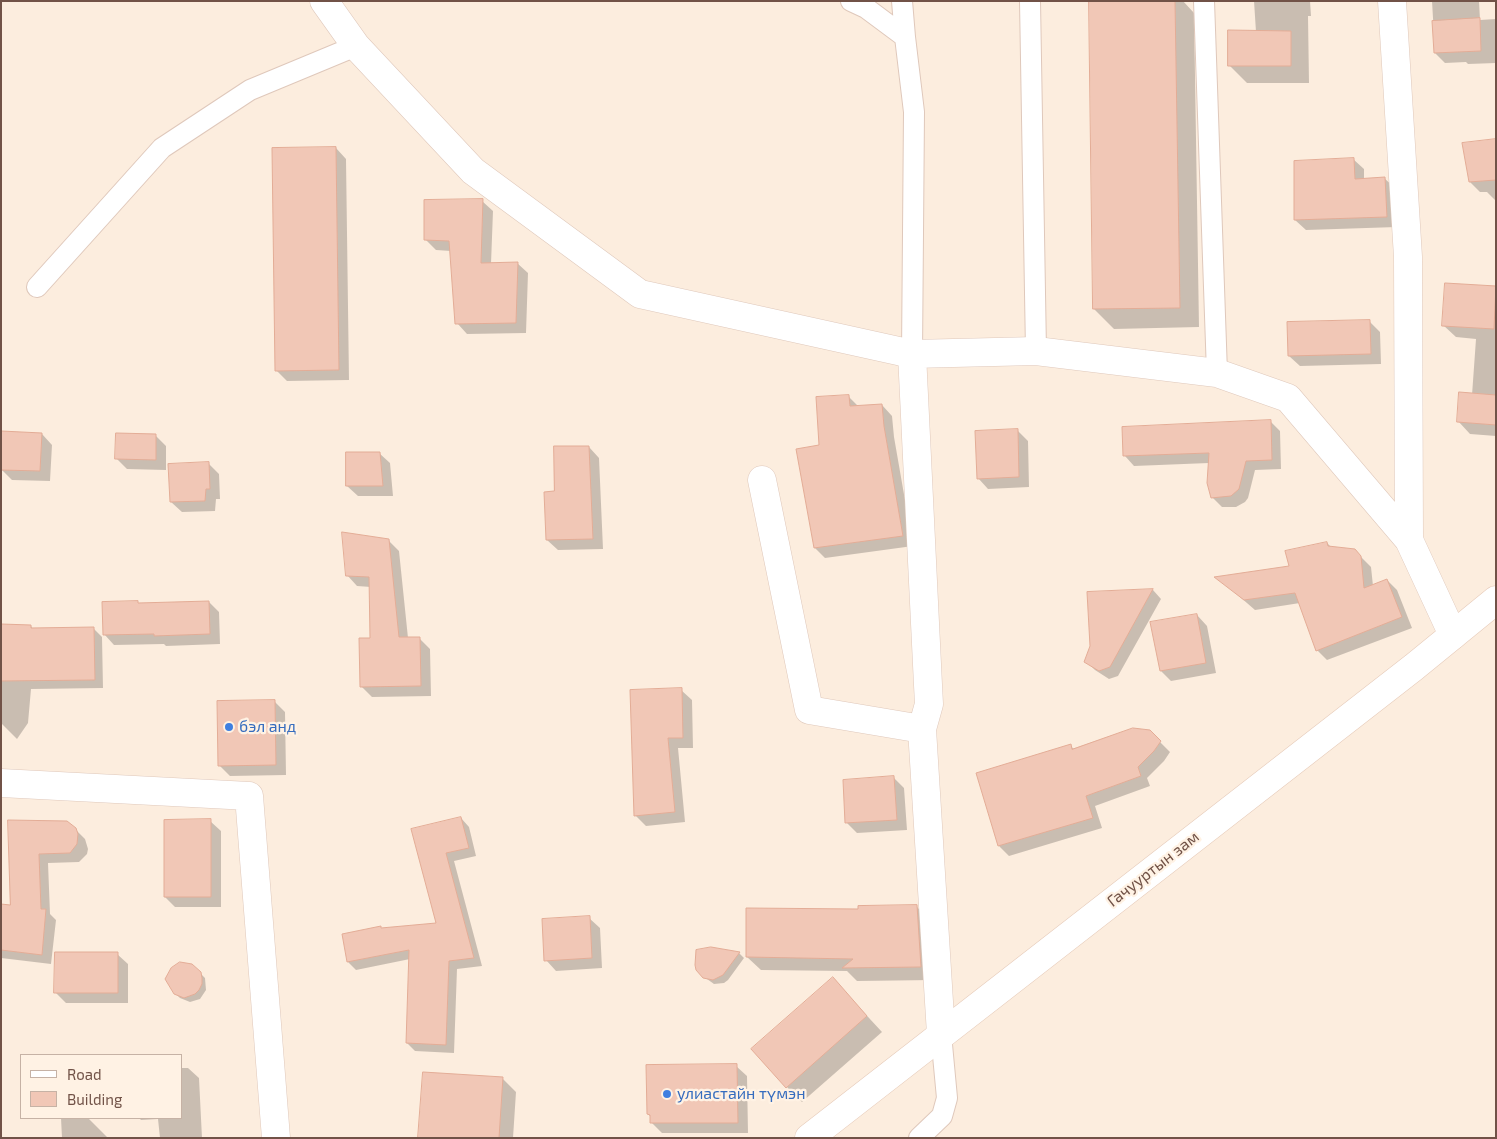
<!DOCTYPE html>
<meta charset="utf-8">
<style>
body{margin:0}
#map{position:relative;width:1497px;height:1139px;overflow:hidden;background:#fcedde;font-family:"Exo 2",sans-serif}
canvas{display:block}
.frame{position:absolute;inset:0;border:2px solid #715247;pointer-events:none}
.legend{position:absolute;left:20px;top:1054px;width:162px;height:65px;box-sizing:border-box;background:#fff2e4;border:1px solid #c6b2a5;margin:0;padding:6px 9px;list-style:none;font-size:15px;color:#715247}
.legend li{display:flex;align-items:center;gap:10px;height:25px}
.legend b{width:25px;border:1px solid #c6b2a5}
</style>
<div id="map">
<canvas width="1497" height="1139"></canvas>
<div class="frame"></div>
<ul class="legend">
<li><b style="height:6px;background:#fff"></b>Road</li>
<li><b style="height:14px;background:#f1c7b6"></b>Building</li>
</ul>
</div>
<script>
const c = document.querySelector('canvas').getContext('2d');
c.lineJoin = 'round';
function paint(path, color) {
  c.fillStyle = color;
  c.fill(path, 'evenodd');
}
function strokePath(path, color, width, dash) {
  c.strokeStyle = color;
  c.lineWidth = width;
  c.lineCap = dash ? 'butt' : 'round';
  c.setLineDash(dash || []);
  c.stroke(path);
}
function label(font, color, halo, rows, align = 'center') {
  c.font = font + ' "Exo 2",sans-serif';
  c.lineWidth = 4.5;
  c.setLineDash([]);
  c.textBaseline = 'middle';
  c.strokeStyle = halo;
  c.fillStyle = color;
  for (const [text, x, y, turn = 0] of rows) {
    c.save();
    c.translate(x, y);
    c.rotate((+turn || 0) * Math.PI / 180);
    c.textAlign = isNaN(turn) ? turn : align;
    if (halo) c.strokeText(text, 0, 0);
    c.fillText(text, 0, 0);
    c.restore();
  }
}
paint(new Path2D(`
 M1090 1H1183L1194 13 1199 327 1114 329 1094 309Z
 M1254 1H1310L1311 16H1308L1309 83H1247L1229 65 1256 32Z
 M1432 1H1479L1480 20 1496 19V63L1468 64 1466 62 1445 63 1435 53Z
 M1496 140V201L1487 192H1480L1470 182Z
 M336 148 346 159 349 380 287 381 276 370Z
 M1353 159 1364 169V179L1384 178 1395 188 1397 227 1306 230 1295 220V163Z
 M482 201 493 211 491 264 517 263 528 273 526 333 467 334 457 323 451 251 436 250 426 240Z
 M1496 288V436L1470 434 1458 421 1472 395 1476 339 1456 337 1443 325Z
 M1370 322 1380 332 1381 364 1300 366 1289 356V324Z
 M849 397 859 407 882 405 892 416 894 437 913 546 825 558 815 548 821 446Z
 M1270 421 1280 431 1281 469 1255 470 1248 498 1245 502 1236 507H1222L1212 497 1209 463 1134 466 1125 456Z
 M1017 430 1028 441 1029 487 988 489 978 478Z
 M42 434 52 445 50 481 12 480 1 469Z
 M155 435 166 446V470L127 469 117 459Z
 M589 447 599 458 603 549 558 550 547 540 556 493Z
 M379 453 390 463 393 496H358L347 486Z
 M208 463 219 474 220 499H216L215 511 182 512 171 502 170 465Z
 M388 540 399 551 408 638H419L430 649 431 696 372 697 361 686 372 639 371 587 357 586 347 575Z
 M1327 543 1331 547 1354 550 1371 567 1373 586 1387 580 1397 590 1412 628 1327 660 1317 650 1300 603 1255 610 1217 577 1290 567Z
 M1153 590 1161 599 1118 676 1109 679 1095 670 1086 661 1091 646 1089 593Z
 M209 602 219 612 220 644 166 646 164 644 114 645 104 634 139 605Z
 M1197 615 1207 626 1216 673 1171 681 1161 671Z
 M1 625 31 626 33 629H94L102 637 103 688 31 689 28 723 17 739 1 723Z
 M681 690 692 700 693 748H678L685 822 646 826 635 815Z
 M274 701 285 712 286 775 230 776 220 766Z
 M1160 742 1170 752 1164 761 1147 778 1150 786 1095 806 1102 828 1009 856 999 846 1070 746 1074 749Z
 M894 778 904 788 907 830 857 833 847 823Z
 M461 818 469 827 476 856 454 861 482 966 457 969 454 1053 415 1051 407 1043 410 959 356 970 348 962 382 930 438 924 413 830Z
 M210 821 221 831V907H175L165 897Z
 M9 822 75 829 85 839 88 849 87 854 79 862 48 863 50 914 56 920 51 964 1 958V905L11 907Z
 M917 907 930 920 934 980 857 981 847 971 761 970 747 957 859 910Z
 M589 918 600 928 602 968 556 971 546 960Z
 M711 948 739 953 744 958 728 980 724 983 714 984 700 974Z
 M117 954 128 964V1003H66L55 992Z
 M192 965 205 978 206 990 200 999 190 1002 180 998 171 989Z
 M833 979 882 1032 802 1102 787 1087Z
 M736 1066 747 1076 748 1133H662L651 1122V1117L648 1114Z
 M181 1068H188L199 1078 202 1138H160L158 1119 141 1120 139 1118H181Z
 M502 1078 516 1092 513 1138H420Z
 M61 1118H88L108 1138H62Z`), '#0003');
const building = new Path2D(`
 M1089 1H1175L1180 308 1093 309Z
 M1480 18 1481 51 1434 53 1432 21Z
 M1228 30 1291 31V66H1228Z
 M1496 139V180L1469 182 1462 143Z
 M336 147 339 370 275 371 272 148Z
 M1354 158 1355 179 1385 177 1387 217 1294 220V161Z
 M483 199 481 263 518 262 516 323 455 324 449 241 424 240V200Z
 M1445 283 1496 286 1494 329 1442 326Z
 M1370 320 1371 354 1288 356 1287 322Z
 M1459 392 1496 395V425L1457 422Z
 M849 395 850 406 882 404 884 426 903 536 814 548 796 449 819 445 816 397Z
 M1271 420 1272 460 1246 461 1239 489 1231 496 1211 498 1207 483 1209 453 1123 456 1122 427Z
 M1018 429 1019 477 977 479 975 431Z
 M1 431 42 433 40 471 1 470Z
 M116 433 156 434V460L115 459Z
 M554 446H589L593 539 546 540 544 492 554 491Z
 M346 452H380L383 486H346Z
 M209 462 210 489H206L205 501 170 502 168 464Z
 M342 532 389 539 399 637H420L421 686 360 687 359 638H370L369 577 346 576Z
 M1327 542 1328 546 1355 549 1361 556 1364 588 1387 579 1402 617 1316 651 1295 593 1244 600 1214 577 1289 566 1285 551Z
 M1153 589 1110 667 1099 671 1084 662 1090 646 1087 592Z
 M138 601V603L209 601 210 634 154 636V634L103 635 102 602Z
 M1197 614 1206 663 1160 671 1150 622Z
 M1 624 31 625V628L94 627 95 680 1 681Z
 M682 688 683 738H668L675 812 634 816 630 690Z
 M275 700 276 765 218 766 217 701Z
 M1133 728 1150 730 1161 741 1154 751 1138 767 1141 776 1086 796 1093 818 998 846 976 773 1071 744 1072 749Z
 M894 776 897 820 845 823 843 780Z
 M461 817 469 848 446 853 474 958 449 961 446 1045 406 1043 409 950 347 962 342 934 381 926V928L436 923 411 829Z
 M211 819V897H164V820Z
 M8 820 67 821 76 828 78 834 77 844 70 853 39 854 41 909H46L42 955 1 950V904L10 905Z
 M917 905 921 967 842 968 853 959 746 957V908L858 909V906Z
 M590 916 592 958 544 961 542 919Z
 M711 947 740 952 723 975 713 980 703 978 696 970 695 965 696 950Z
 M55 952H118V993H54Z
 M180 962 192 964 201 972 202 978V984L199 990 195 994 184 998 174 994 165 979 171 968Z
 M833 977 867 1016 786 1088 751 1049Z
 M737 1064 738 1123H650V1115L647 1114 646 1065Z
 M423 1072 503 1077 499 1138H418Z`);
paint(building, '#f1c7b6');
strokePath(building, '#e3ac96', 1);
const service = new Path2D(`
 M851 1 866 8 905 37 914 112 912 354
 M902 1 905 37
 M1030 1 1036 351
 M1204 1 1217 373
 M37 287 162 148 250 90 356 46
 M919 1138 942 1116 947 1098 941 1034`);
const minor = new Path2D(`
 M324 1 356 46 473 171 640 294 912 354 1036 351 1217 373 1288 398 1409 540
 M1392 1 1408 257 1409 540 1453 635
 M912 354 928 685 929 704 922 729 941 1034
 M762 480 809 710 922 729
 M1 783 249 796 276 1138`);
const secondary = new Path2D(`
 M809 1138 1414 667 1496 600`);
strokePath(service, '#dfc8bb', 22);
strokePath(minor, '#dfc8bb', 29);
strokePath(secondary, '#e6cbba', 29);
strokePath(service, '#fff', 20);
strokePath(minor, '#fff', 28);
strokePath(secondary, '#fff', 28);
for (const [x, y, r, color] of [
 [229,727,5,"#3f7fe0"],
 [667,1094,5,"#3f7fe0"]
]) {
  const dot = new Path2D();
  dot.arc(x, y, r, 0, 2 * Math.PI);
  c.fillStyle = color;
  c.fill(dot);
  strokePath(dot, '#fff2e4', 2);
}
label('16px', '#366cbe', '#fff2e4', [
 ["бэл анд",239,727],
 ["улиастайн түмэн",677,1094]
], 'left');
label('16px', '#715247', '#fff2e4', [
 ["Гачууртын зам",1153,869,-38]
]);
</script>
